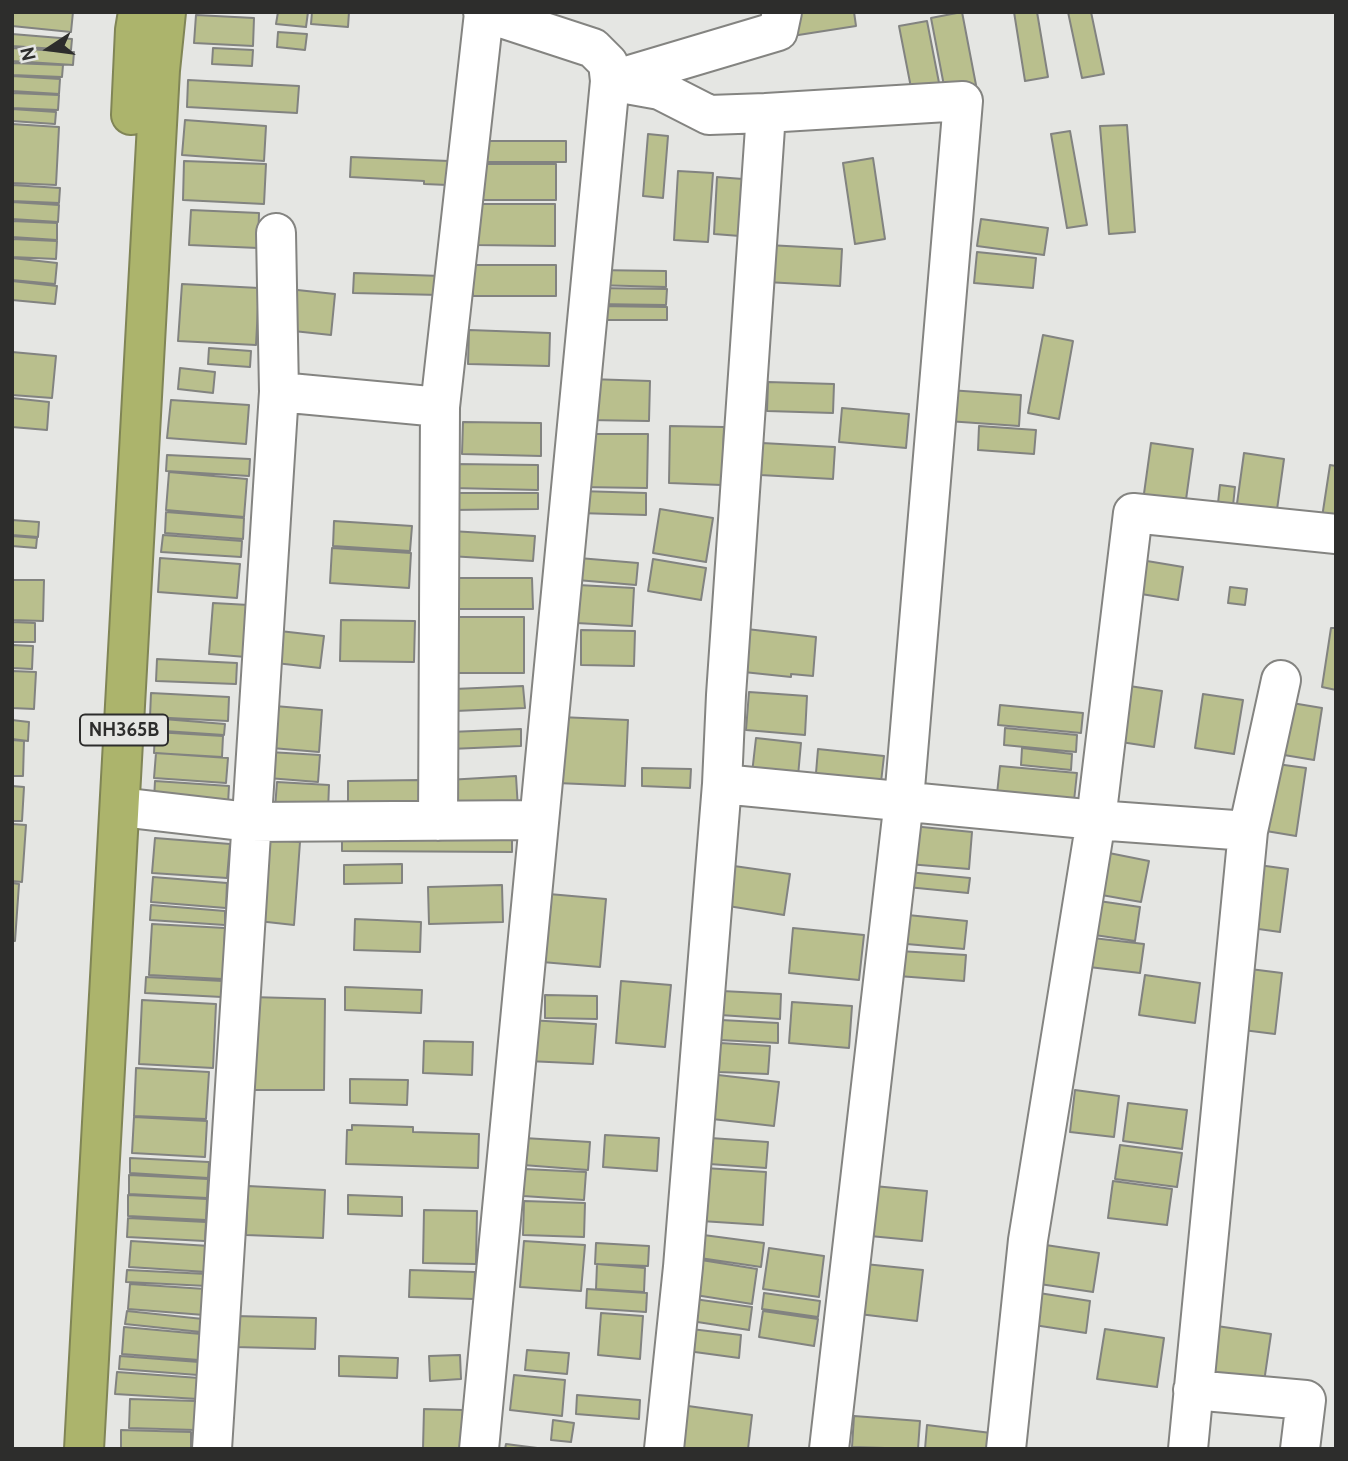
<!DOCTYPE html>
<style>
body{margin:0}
#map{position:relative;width:1348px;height:1461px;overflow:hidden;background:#e5e6e3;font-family:Cabin,sans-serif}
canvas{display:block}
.frame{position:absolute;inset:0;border:14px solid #2d2d2c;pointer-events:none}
.north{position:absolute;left:14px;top:14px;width:70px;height:70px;-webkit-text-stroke:5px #e5e6e3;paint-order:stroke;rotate:257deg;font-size:19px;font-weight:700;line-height:28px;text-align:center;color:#2d2d2c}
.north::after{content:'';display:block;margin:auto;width:24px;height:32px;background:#2d2d2c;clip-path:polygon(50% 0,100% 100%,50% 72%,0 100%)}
</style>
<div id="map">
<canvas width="1348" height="1461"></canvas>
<div class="frame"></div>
<div class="north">N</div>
</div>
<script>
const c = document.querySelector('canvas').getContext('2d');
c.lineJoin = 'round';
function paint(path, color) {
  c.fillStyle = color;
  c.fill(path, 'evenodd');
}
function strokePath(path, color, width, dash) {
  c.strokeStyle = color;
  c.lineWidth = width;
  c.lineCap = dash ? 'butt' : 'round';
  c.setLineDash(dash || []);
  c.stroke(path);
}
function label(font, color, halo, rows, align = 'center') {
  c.font = font + ' Cabin,sans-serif';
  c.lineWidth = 5;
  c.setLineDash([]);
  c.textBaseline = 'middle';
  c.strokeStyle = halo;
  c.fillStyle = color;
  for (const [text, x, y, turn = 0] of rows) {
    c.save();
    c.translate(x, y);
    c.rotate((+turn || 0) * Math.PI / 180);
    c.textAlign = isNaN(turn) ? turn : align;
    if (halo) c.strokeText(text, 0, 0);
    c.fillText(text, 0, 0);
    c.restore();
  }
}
const building = new Path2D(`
 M12 12H73L71 32 12 26Z
 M278 12H308L306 27 276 24Z
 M312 12H349L348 27 311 24Z
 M788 12H854L856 26 792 36Z
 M962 12 976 85 945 91 931 18Z
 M1014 12H1037L1048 77 1025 81Z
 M1068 12H1091L1104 74 1082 78Z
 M196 15 254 18 253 46 194 43Z
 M927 21 941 93 913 98 899 26Z
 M278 32 307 34 305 50 277 47Z
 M12 34 72 39 71 50 12 46Z
 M12 48 74 52 73 65 12 61Z
 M213 48 253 50 252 66 212 64Z
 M12 63 63 65 62 77 12 75Z
 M12 76 60 79 59 94 12 91Z
 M188 80 299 86 297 113 187 107Z
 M12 93 59 95 58 110 12 108Z
 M12 109 56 112 55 124 12 121Z
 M185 120 266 126 264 161 182 155Z
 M12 124 59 127 56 185 12 183Z
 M1127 125 1135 232 1109 234 1100 126Z
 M1070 131 1087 225 1067 228 1051 134Z
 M648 134 668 136 663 198 643 196Z
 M479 141H566V162H479Z
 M351 157 449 161 448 185 424 184V181L350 177Z
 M873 158 885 239 855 244 843 163Z
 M184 161 266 164 264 204 183 200Z
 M475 164H556V200H475Z
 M678 171 713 173 708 242 674 240Z
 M717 177 743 179 740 236 714 234Z
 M12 185 60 188 59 203 12 201Z
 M12 202 59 205 58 222 12 219Z
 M475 204H555V246L474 245Z
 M191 210 259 213 258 248 189 245Z
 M981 219 1048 228 1044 255 977 246Z
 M12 221 57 223V240L12 237Z
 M12 239 57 241 56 259 12 257Z
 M768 245 842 249 840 286 766 282Z
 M977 252 1036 258 1033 288 974 283Z
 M12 258 57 263 55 284 12 280Z
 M473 265H556V296H473Z
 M594 270 666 271V287L594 285Z
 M354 273 441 276 440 295 353 293Z
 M12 281 57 286 55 304 12 300Z
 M182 284 259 288 256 345 178 341Z
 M594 288 667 289 666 305 594 304Z
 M288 289 335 294 331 335 284 330Z
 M598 306 667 307V320H598Z
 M469 330 550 333 549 366 468 364Z
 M1043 335 1073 341 1059 419 1028 413Z
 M209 348 251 351 250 367 208 364Z
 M12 352 56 356 52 398 12 395Z
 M180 368 215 372 213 393 178 389Z
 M589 379 650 381 649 421 588 420Z
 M768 382 834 384 833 413 767 411Z
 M949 390 1021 395 1019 426 947 421Z
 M12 398 49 402 47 430 12 427Z
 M171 400 249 405 246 444 167 438Z
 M842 408 909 414 906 448 839 442Z
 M463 422 541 423V456L462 454Z
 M670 426 724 427 722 485 669 483Z
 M979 426 1036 430 1034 454 978 450Z
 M580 434H648L647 488 579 487Z
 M762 443 835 447 833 479 760 475Z
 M1151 443 1193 449 1184 514 1142 508Z
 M1244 453 1284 459 1275 524 1235 518Z
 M167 455 250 459 249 476 166 471Z
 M454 464 538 465V490L453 488Z
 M1330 465 1336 466V527L1321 524Z
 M169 472 247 479 244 517 166 510Z
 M1220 485 1235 487 1232 515 1217 512Z
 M579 491 646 493V515L578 513Z
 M450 493H538V509L450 510Z
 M660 509 713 518 706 562 653 553Z
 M166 512 244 518 243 539 165 533Z
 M12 520 39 522 38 537 12 535Z
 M334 521 412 526 410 551 333 546Z
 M451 531 535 536 533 561 449 556Z
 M163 535 242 541 241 557 161 552Z
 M12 536 37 538 36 548 12 546Z
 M332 548 411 553 409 588 330 583Z
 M160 558 240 564 237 598 158 592Z
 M579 558 638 563 636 585 577 580Z
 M653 559 706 568 701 600 648 591Z
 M1141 560 1183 567 1178 600 1135 593Z
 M446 578H532L533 609H446Z
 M12 580H44L43 621 12 620Z
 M578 585 634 588 632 626 576 623Z
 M1230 587 1247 589 1245 605 1228 603Z
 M213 603 249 605 246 657 209 654Z
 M456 617H524V673H456Z
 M341 620 415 621 414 662 340 661Z
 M12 622 35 623V642H12Z
 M738 628 816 637 813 676 791 674V677L734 671Z
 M1331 628H1336V690L1322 687Z
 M271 630 324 636 320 668 267 662Z
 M581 630 635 631 634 666 581 665Z
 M12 645 33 646 32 669 12 668Z
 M157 659 237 663 236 684 156 681Z
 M12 671 36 672 34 709 12 708Z
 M1123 685 1162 691 1154 747 1114 741Z
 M523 686 525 708 455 711 454 689Z
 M749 692 807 696 805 735 746 730Z
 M151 693 229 697 228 721 150 717Z
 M1203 694 1243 700 1234 754 1195 748Z
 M1286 702 1322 708 1314 760 1278 754Z
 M263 705 322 710 319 752 260 747Z
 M1000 705 1083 713 1081 733 998 725Z
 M560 717 628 720 625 786 557 783Z
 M151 718 225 724 224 735 149 730Z
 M12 720 29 722 28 741 12 739Z
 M1005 728 1077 735 1076 752 1004 745Z
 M521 729V746L450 749V732Z
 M155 732 223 736 222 757 154 753Z
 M756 738 801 743 797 787 751 782Z
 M12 740 24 741 23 776H12Z
 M1022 748 1072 754 1071 770 1021 765Z
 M818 749 884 756 880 791 815 785Z
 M269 752 320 755 318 782 268 778Z
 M156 753 228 758 226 783 154 778Z
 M1277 764 1306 768 1296 836 1266 831Z
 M1000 766 1077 773 1073 810 996 803Z
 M642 768 691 769 690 788 642 786Z
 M516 776 518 809 449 812 447 780Z
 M421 780V816H348V781Z
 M155 781 229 786 228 804 154 799Z
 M277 782 329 785 328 811 275 808Z
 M12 786 24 787 22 821H12Z
 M12 824 26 825 22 882 12 881Z
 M912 826 972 832 969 869 908 864Z
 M342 834H512V852L342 851Z
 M155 838 230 844 227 878 152 873Z
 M264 839 300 842 294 925 258 921Z
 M1104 852 1149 861 1141 902 1096 894Z
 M402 864V883L344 884V865Z
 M1251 864 1288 869 1280 932 1244 927Z
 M727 865 790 874 784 915 722 905Z
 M908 872 970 878 968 893 907 887Z
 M153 877 227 883 226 908 151 902Z
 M12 883 19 884 15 941H12Z
 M502 885 503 922 429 924 428 887Z
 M549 894 606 899 600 967 542 962Z
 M1092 900 1140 907 1135 941 1088 934Z
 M151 905 225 911V925L150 920Z
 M898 914 967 921 964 949 895 943Z
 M355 919 421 922 420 952 354 950Z
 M152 924 225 928 223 979 149 975Z
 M793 928 864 935 859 980 789 973Z
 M1093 938 1144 944 1140 973 1089 967Z
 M899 951 966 955 964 981 898 976Z
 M1242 968 1282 973 1275 1034 1235 1029Z
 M1145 975 1200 983 1195 1023 1139 1015Z
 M146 977 223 981 222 997 145 993Z
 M621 981 671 985 665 1047 616 1043Z
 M345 987 422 990 421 1013 345 1010Z
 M722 991 781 994 780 1019 720 1015Z
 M545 995 597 996V1019L545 1018Z
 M250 997 325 999 324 1090H249Z
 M142 1000 216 1004 213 1068 139 1064Z
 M792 1002 852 1006 849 1048 789 1043Z
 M529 1020 596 1024 593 1064 527 1061Z
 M721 1020 778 1023V1043L719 1040Z
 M424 1041 473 1042 472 1075 423 1073Z
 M720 1043 770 1046 768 1074 719 1072Z
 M136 1068 209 1072 206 1119 134 1116Z
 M718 1075 779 1082 774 1126 712 1119Z
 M350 1079 408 1080 407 1105 350 1103Z
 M1075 1090 1119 1096 1114 1137 1070 1132Z
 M1128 1103 1187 1110 1182 1149 1123 1141Z
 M134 1117 207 1121 205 1157 132 1153Z
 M352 1125 413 1127V1132L479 1134 478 1168 346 1164 347 1130H352Z
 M605 1135 659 1138 657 1171 603 1167Z
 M696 1137 768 1142 766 1168 695 1163Z
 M524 1138 590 1142 588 1170 523 1165Z
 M1120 1145 1182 1153 1177 1187 1115 1179Z
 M130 1158 209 1162 208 1178 130 1173Z
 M705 1168 766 1172 763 1225 701 1221Z
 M525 1169 586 1172 584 1200 523 1196Z
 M129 1175 208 1179 207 1198 129 1194Z
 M1113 1181 1172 1189 1167 1225 1108 1218Z
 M248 1186 325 1190 323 1238 246 1235Z
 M874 1186 927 1191 922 1241 870 1236Z
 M128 1195 207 1199 206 1220 128 1216Z
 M348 1195 402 1197V1216L348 1214Z
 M524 1201 585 1203 584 1237 523 1235Z
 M424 1210 477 1211 476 1264 423 1263Z
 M128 1218 206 1222 205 1241 127 1237Z
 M696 1234 764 1243 761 1267 693 1257Z
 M131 1241 209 1246 207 1272 129 1267Z
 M524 1241 585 1245 581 1291 520 1287Z
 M596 1243 649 1246 648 1266 595 1264Z
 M1039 1244 1099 1253 1093 1292 1033 1283Z
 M769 1248 824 1256 819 1297 763 1289Z
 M695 1259 757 1269 752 1304 689 1294Z
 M597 1264 645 1268 644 1292 596 1289Z
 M865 1264 923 1270 917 1321 859 1314Z
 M127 1270 207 1274V1286L126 1282Z
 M410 1270 475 1272 474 1299 409 1297Z
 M130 1284 205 1289 204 1315 128 1309Z
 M587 1289 647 1293 646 1312 586 1308Z
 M764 1293 820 1301 818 1317 762 1309Z
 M1039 1293 1090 1301 1086 1333 1034 1325Z
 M694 1299 752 1307 749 1330 691 1321Z
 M127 1311 203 1319 201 1332 125 1324Z
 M763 1311 818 1319 814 1346 759 1337Z
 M601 1313 643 1316 640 1359 598 1355Z
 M235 1316 316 1318 315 1349 234 1347Z
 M1217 1326 1271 1334 1264 1382 1210 1373Z
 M124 1327 201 1334 199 1360 122 1354Z
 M683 1328 741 1335 739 1358 680 1350Z
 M1105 1329 1164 1338 1157 1387 1097 1379Z
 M527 1350 569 1353 567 1374 525 1370Z
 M460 1355 461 1379 430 1381 429 1356Z
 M120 1356 199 1362 198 1375 119 1369Z
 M339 1356 398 1358 397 1378 339 1376Z
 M117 1372 199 1378 198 1399 115 1394Z
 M514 1375 565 1380 562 1416 510 1410Z
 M577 1395 640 1400 639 1419 576 1414Z
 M130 1399 196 1401 195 1430 129 1428Z
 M681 1405 752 1415 748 1449H676Z
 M424 1409 463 1410 461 1449H423Z
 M854 1416 920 1421 918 1449 852 1447Z
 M553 1420 574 1423 571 1442 551 1440Z
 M927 1425 991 1433 990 1449H925Z
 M121 1430 191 1432V1449H121Z
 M506 1444 545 1449H505Z`);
paint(building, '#b9bf8d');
strokePath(building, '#828380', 2);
const minor = new Path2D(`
 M766 113 963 101 904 800 829 1449
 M279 392 440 407
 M722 784 1096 820 1248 831
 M120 807 250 822 538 820
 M438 821 440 407 484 13
 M1193 1390 1306 1400 1300 1449
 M212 1449 279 392 276 233
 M479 1449 610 81 608 63 593 48 483 12
 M664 1449 683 1267 722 784 726 695 766 113 709 115 660 90 610 81 778 31 782 12
 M1006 1449 1028 1240 1096 820 1133 513 1336 534
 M1188 1449 1248 831 1281 680`);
const highway = new Path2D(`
 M131 115 135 30 138 12
 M84 1449 160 70 166 12`);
strokePath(minor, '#848481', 42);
strokePath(highway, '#808556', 42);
strokePath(minor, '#fff', 38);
strokePath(highway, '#acb46c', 38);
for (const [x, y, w] of [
 [124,730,88]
]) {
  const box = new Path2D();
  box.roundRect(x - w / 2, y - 15.5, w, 31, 5);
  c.fillStyle = '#e5e6e3';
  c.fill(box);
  strokePath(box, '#2d2d2c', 2);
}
label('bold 19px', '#2d2d2c', null, [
 ["NH365B",124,730]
]);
</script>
